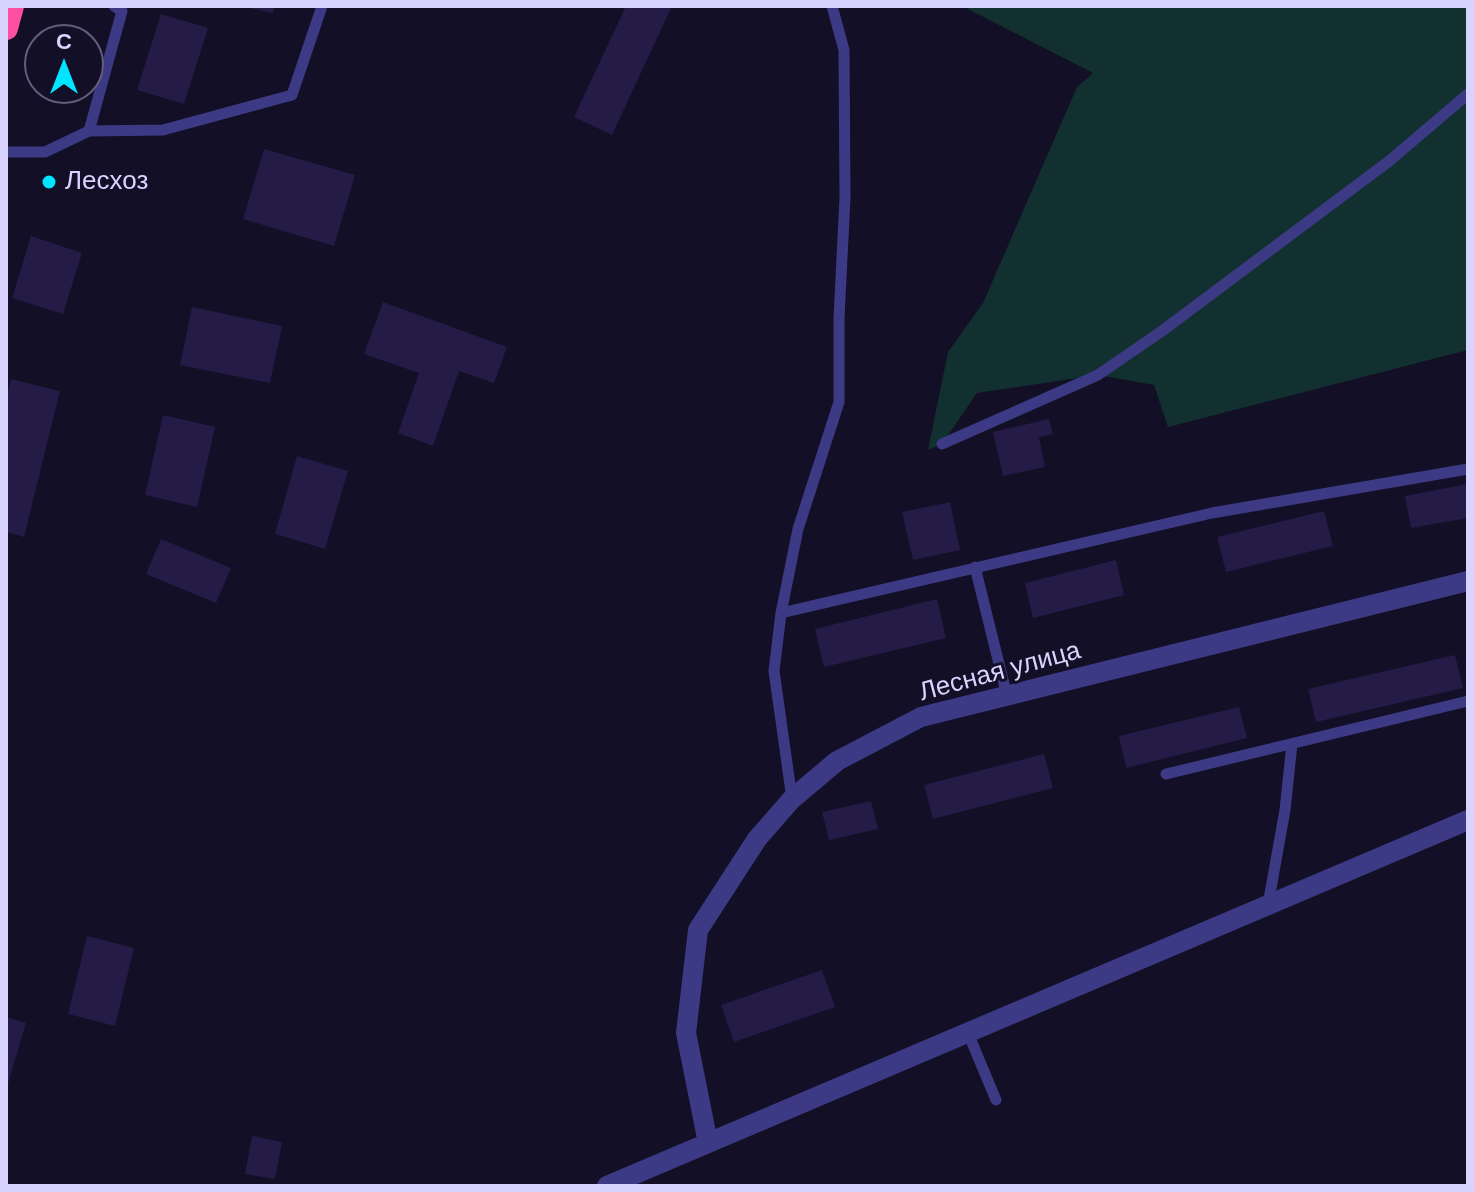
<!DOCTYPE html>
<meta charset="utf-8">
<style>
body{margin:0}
#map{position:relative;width:1474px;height:1192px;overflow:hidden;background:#130f26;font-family:Arial,sans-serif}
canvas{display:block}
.frame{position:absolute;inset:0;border:8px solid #d9d4ff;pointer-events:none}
.north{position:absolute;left:24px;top:24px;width:80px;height:80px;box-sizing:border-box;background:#130f26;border:2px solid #625e7d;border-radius:50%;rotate:0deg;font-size:22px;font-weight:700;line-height:32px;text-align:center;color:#d9d4ff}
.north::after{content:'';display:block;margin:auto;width:28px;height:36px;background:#00e5ff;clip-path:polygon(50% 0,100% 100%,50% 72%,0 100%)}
</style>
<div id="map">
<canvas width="1474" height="1192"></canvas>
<div class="frame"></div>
<div class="north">С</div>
</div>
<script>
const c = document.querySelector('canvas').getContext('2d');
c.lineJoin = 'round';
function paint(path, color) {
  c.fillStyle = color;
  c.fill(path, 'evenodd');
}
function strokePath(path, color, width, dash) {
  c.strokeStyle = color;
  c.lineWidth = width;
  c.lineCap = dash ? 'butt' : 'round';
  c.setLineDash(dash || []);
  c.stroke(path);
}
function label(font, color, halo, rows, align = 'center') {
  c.font = font + ' Arial,sans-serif';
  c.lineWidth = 6;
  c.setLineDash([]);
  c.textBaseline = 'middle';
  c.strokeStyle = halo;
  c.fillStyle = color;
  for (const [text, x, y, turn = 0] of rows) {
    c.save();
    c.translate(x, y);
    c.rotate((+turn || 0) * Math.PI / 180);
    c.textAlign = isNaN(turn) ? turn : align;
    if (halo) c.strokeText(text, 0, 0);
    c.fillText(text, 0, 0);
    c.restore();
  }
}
paint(new Path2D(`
 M962 6H1468V350L1168 427 1154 385 1098 375 977 393 942 444 928 450 948 352 983 303 1077 87 1093 73Z`), '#12302f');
paint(new Path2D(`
 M245 6H275L273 13 245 7Z
 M626 6H672L612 135 574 117Z
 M161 14 208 28 184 104 137 90Z
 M264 149 355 175 334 246 243 219Z
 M31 236 82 253 63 314 12 298Z
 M383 302 507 347 494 383 459 371 433 446 398 433 419 373 364 354Z
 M192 307 282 326 270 383 180 365Z
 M11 379 60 391 24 537 6 532V400Z
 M163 415 215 427 197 507 145 495Z
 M1049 419 1053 434 1039 437 1045 467 1003 476 993 432Z
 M297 456 348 471 325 549 275 534Z
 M1468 484V518L1411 528 1405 496Z
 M950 502 960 550 913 560 902 512Z
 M1324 511 1333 546 1226 572 1217 537Z
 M161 539 231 568 216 603 146 574Z
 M1116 560 1124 595 1033 618 1025 583Z
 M937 599 946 638 824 667 815 629Z
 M1455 655 1463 688 1316 722 1308 689Z
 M1239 707 1247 738 1126 768 1119 736Z
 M1044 754 1053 788 933 819 924 785Z
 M871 801 878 829 829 840 822 812Z
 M87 936 134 948 115 1026 68 1014Z
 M822 970 835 1007 734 1042 721 1005Z
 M6 1017 26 1023 7 1087H6Z
 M252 1136 282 1142 275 1179 245 1174Z`), '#241b47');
strokePath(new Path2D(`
 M89 131 163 130 292 95 322 6
 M6 152H45L89 131 122 11 114 6
 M942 444 1098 375 1162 331 1388 162 1468 94
 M975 567 1007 696
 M781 613 798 529 839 402V318L845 198 844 50 832 6
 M1166 774 1468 701
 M792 799 774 671 781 613 1212 513 1468 469
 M1268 905 1285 810 1292 744
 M968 1033 996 1100`), '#3d3a85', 11);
strokePath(new Path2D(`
 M708 1143 686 1033 698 930 757 839 792 799 837 761 921 717 1468 581
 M607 1186 1468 820`), '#3d3a85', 20);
strokePath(new Path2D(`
 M6 28 12 6`), '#ff4fa3', 24);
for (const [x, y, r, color] of [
 [49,182,8,"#00e5ff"]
]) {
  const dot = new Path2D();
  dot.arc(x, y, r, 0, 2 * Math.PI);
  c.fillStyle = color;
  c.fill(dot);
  strokePath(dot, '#130f26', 3);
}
label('26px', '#d9d4ff', '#130f26', [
 ["Лесхоз",65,182]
], 'left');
label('26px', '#d9d4ff', '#130f26', [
 ["Лесная улица",1000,672,-15]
]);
</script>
